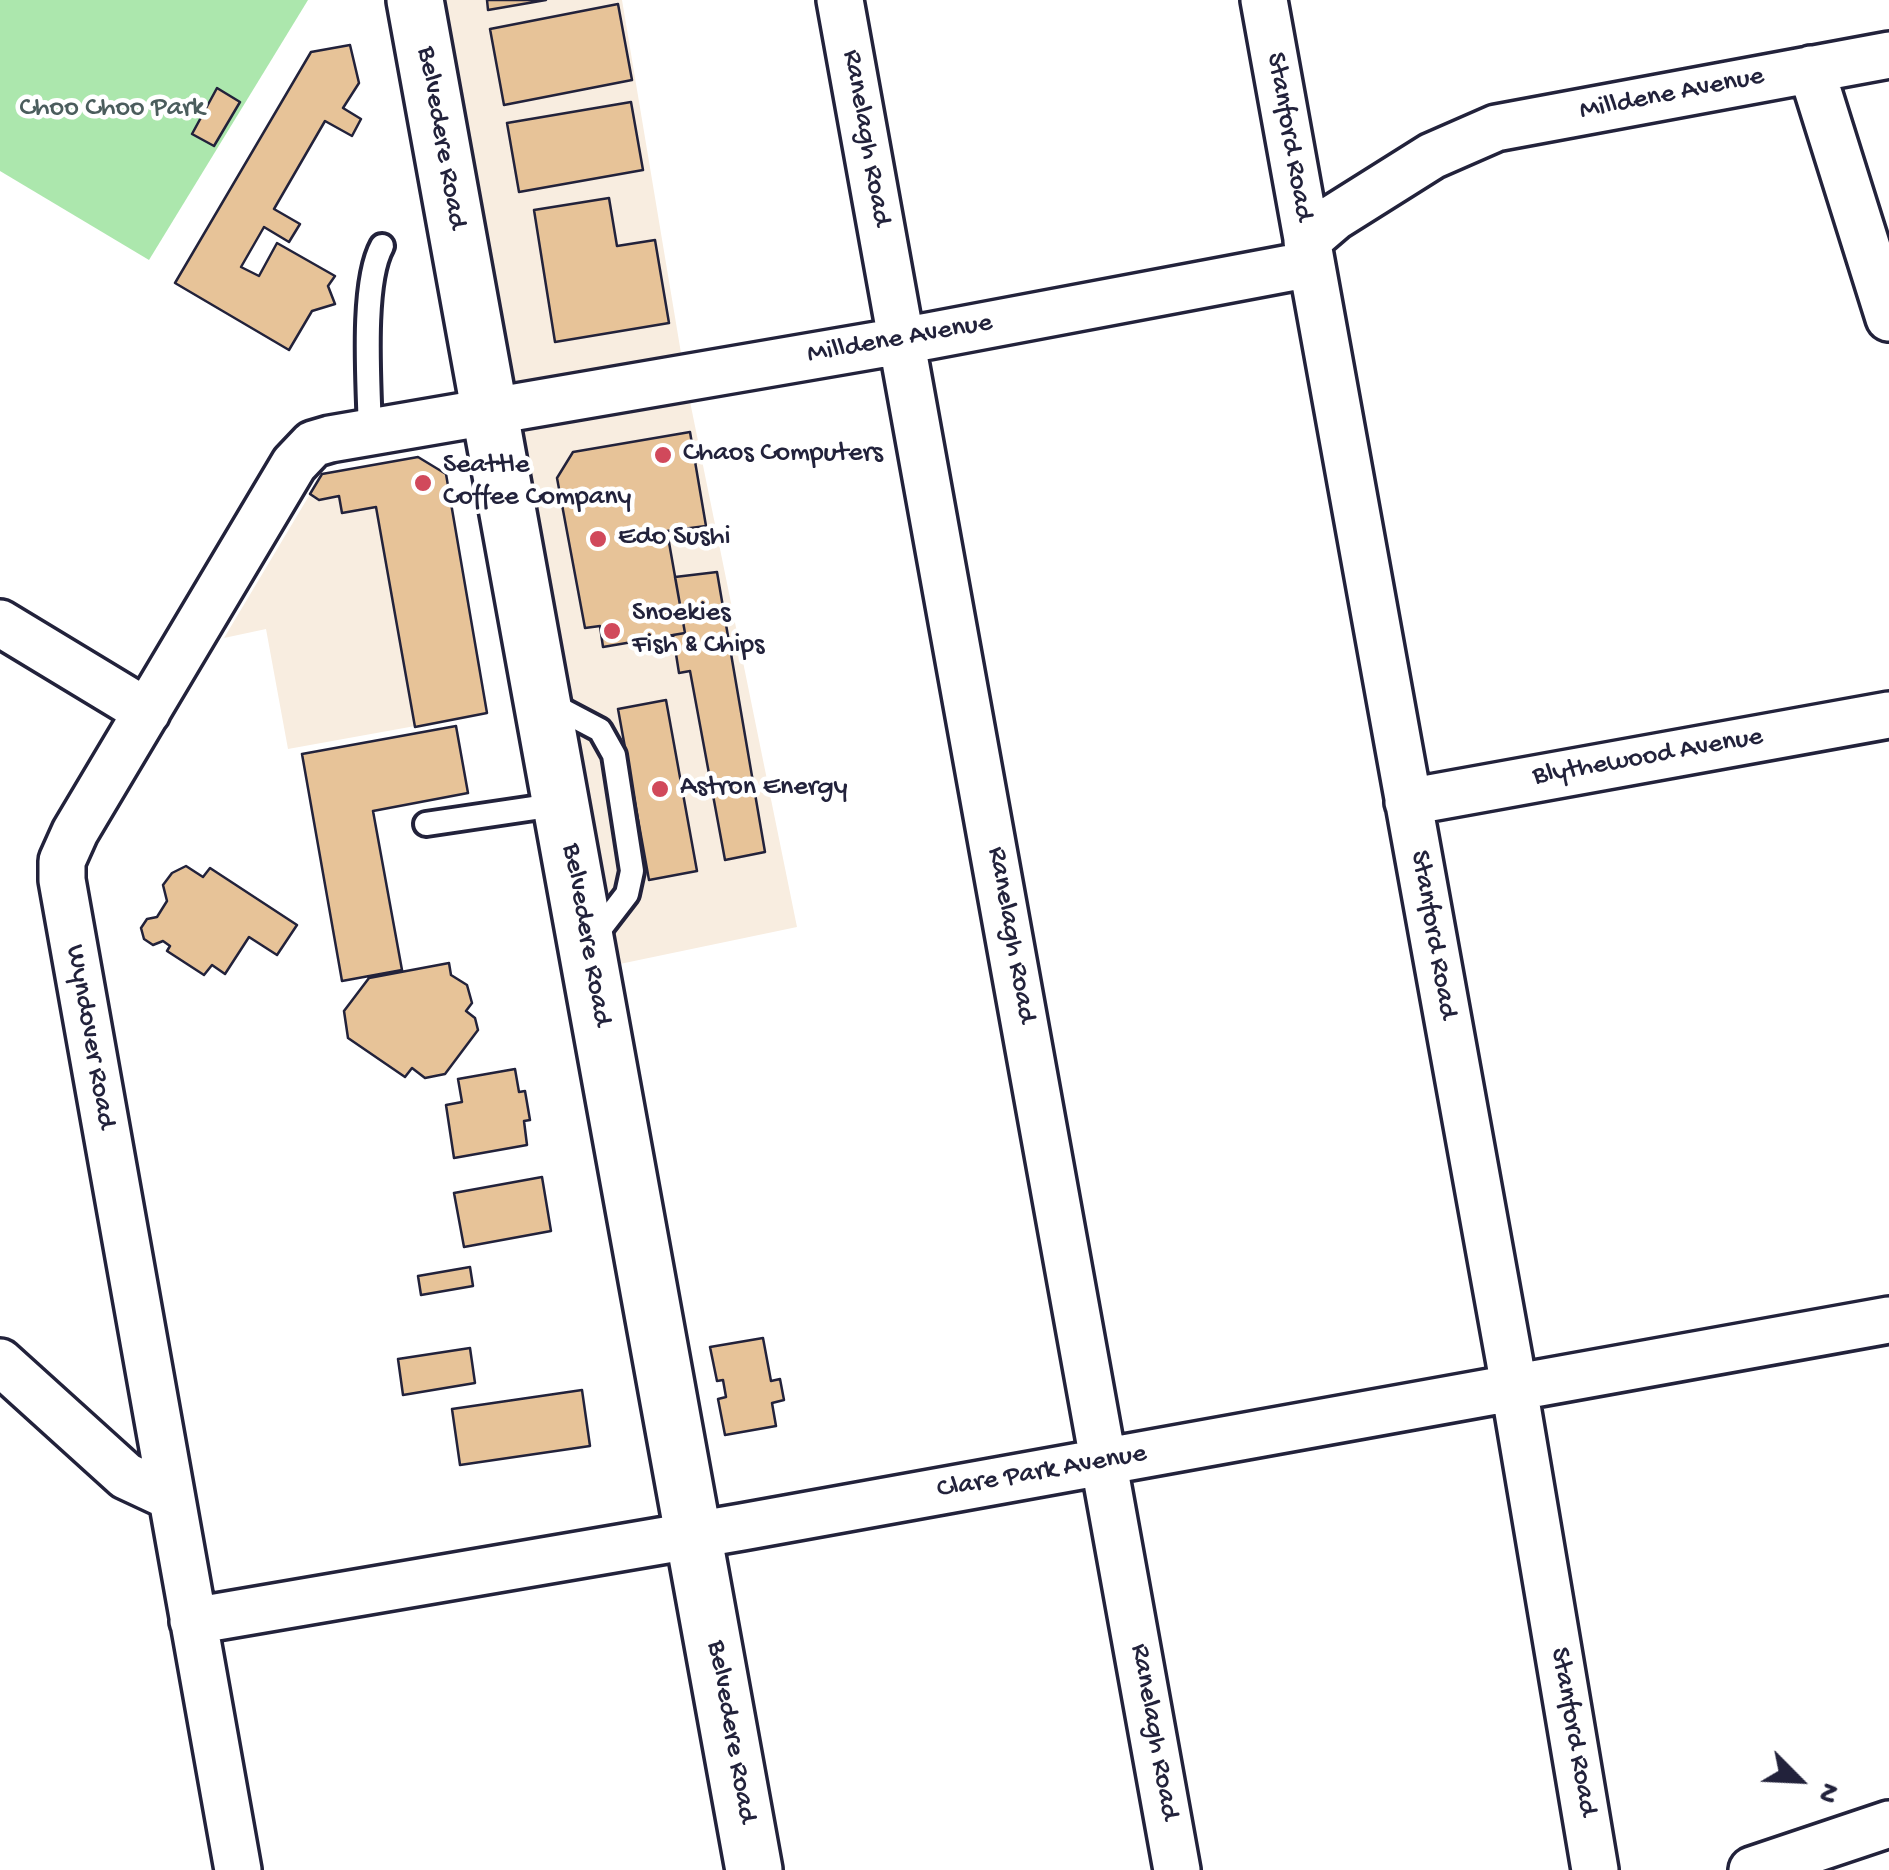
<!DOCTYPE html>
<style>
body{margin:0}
#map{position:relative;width:1889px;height:1870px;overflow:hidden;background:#fff;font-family:"Gochi Hand",sans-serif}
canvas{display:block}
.north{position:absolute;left:1749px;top:1730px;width:100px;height:100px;-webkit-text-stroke:8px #fff;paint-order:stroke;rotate:114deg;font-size:28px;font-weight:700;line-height:40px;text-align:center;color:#22223b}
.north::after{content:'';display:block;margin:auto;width:35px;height:45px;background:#22223b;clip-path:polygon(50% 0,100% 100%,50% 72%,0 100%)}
</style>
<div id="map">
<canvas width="1889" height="1870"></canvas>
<div class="north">N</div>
</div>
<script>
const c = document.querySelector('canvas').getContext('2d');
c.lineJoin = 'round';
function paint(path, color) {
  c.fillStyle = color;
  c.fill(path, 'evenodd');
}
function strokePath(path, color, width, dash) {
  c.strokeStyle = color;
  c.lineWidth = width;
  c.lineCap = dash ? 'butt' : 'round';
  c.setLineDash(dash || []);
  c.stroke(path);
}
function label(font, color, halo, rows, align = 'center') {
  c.font = font + ' "Gochi Hand",sans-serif';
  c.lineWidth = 9;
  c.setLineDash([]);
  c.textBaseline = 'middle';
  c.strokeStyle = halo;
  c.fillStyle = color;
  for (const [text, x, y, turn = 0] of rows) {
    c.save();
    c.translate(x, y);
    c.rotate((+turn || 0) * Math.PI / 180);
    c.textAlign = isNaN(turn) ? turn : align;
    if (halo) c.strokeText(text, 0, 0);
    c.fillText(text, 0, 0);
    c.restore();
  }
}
paint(new Path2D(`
 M415 0H622L685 377 797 927 591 970Z
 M418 457 446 474 487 713 288 749 266 629 224 638 322 474Z`), '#f8ede0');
paint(new Path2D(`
 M0 0H308L149 260 0 171Z`), '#ace7ad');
const building = new Path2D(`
 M487 0H546L488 10Z
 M618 4 632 80 504 105 490 29Z
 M350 45 359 83 343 108 361 119 352 136 325 121 274 209 300 224 289 242 264 227 241 267 259 276 277 243 335 276 328 286 335 304 312 311 289 350 175 283 311 52Z
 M217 88 240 102 214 146 192 134Z
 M631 102 643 170 519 192 507 123Z
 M609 198 617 246 655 240 669 323 555 342 534 210Z
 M690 432 706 526 667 531 685 633 603 647 600 626 585 628 557 478 573 452Z
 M418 457 446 474 487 713 415 727 376 507 342 513 339 496 319 500 310 494 322 474Z
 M717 572 765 852 725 860 690 671 679 673 673 635 685 633 675 577Z
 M666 700 697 871 649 880 618 709Z
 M456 726 468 793 373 811 402 970 342 981 302 754Z
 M186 866 203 877 210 868 297 925 277 955 249 937 225 974 212 965 204 975 167 951 170 946 163 941 153 945 144 939 141 928 147 919 157 917 167 901 163 885 172 873Z
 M449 963 451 975 467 985 472 1003 466 1011 475 1018 478 1030 445 1074 425 1078 412 1068 405 1077 348 1038 344 1011 369 978Z
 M515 1069 519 1092 525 1091 530 1120 524 1121 527 1145 454 1158 446 1105 462 1102 458 1079Z
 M542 1177 551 1231 464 1247 454 1193Z
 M470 1267 473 1286 421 1295 418 1276Z
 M763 1338 771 1381 780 1379 784 1400 772 1403 776 1426 725 1435 718 1399 726 1397 723 1380 717 1381 710 1347Z
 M470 1348 475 1383 403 1395 398 1359Z
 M582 1390 590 1446 460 1465 452 1409Z`);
paint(building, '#e7c398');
strokePath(building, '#22223b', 2.5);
const lane = new Path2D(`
 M370 433C369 387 361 284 382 246
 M545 701 600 730 614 755 632 871 627 894 590 942
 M426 824 561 804`);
const street = new Path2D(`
 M840 0 1177 1870
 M1264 0 1509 1358 1595 1870
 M1811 69 1889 318
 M1307 241 1335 217 1432 156 1496 128 1889 55
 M0 623 147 712
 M1408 802 1889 715
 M0 1362 126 1476 171 1497
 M193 1621 742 1527 1889 1320
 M238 1870 62 880V861L75 832 294 464 313 444 330 439 929 336 1311 264
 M1752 1870 1889 1824`);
const secondary = new Path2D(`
 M415 0 754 1870`);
strokePath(lane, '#22223b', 30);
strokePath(street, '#22223b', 52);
strokePath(secondary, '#22223b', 62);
strokePath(lane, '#fff', 22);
strokePath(street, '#fff', 45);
strokePath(secondary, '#fff', 55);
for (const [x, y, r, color] of [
 [663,455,10,"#d1495b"],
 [423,483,10,"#d1495b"],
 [598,539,10,"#d1495b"],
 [612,631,10,"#d1495b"],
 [660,789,10,"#d1495b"]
]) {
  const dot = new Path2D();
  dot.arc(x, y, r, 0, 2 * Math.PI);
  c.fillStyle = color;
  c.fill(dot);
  strokePath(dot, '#fff', 4);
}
label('28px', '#22223b', '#fff', [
 ["Milldene Avenue",1672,95,-11],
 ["Stanford Road",1288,137,80],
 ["Belvedere Road",440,138,80],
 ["Ranelagh Road",865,138,80],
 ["Milldene Avenue",900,340,-10],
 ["Blythewood Avenue",1648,758,-10],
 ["Belvedere Road",585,935,80],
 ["Ranelagh Road",1010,935,80],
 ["Stanford Road",1432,935,80],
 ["Wyndover Road",89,1037,80],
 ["Clare Park Avenue",1042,1473,-10],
 ["Belvedere Road",730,1732,80],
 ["Ranelagh Road",1153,1732,80],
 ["Stanford Road",1572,1732,80]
]);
label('28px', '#4b5d5d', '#fff', [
 ["Choo Choo Park",112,110]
]);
label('28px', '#22223b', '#fff', [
 ["Chaos Computers",683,455],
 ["Seattle",443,467],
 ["Coffee Company",443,499],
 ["Edo Sushi",618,539],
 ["Snoekies",632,615],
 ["Fish & Chips",632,647],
 ["Astron Energy",680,789]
], 'left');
</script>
